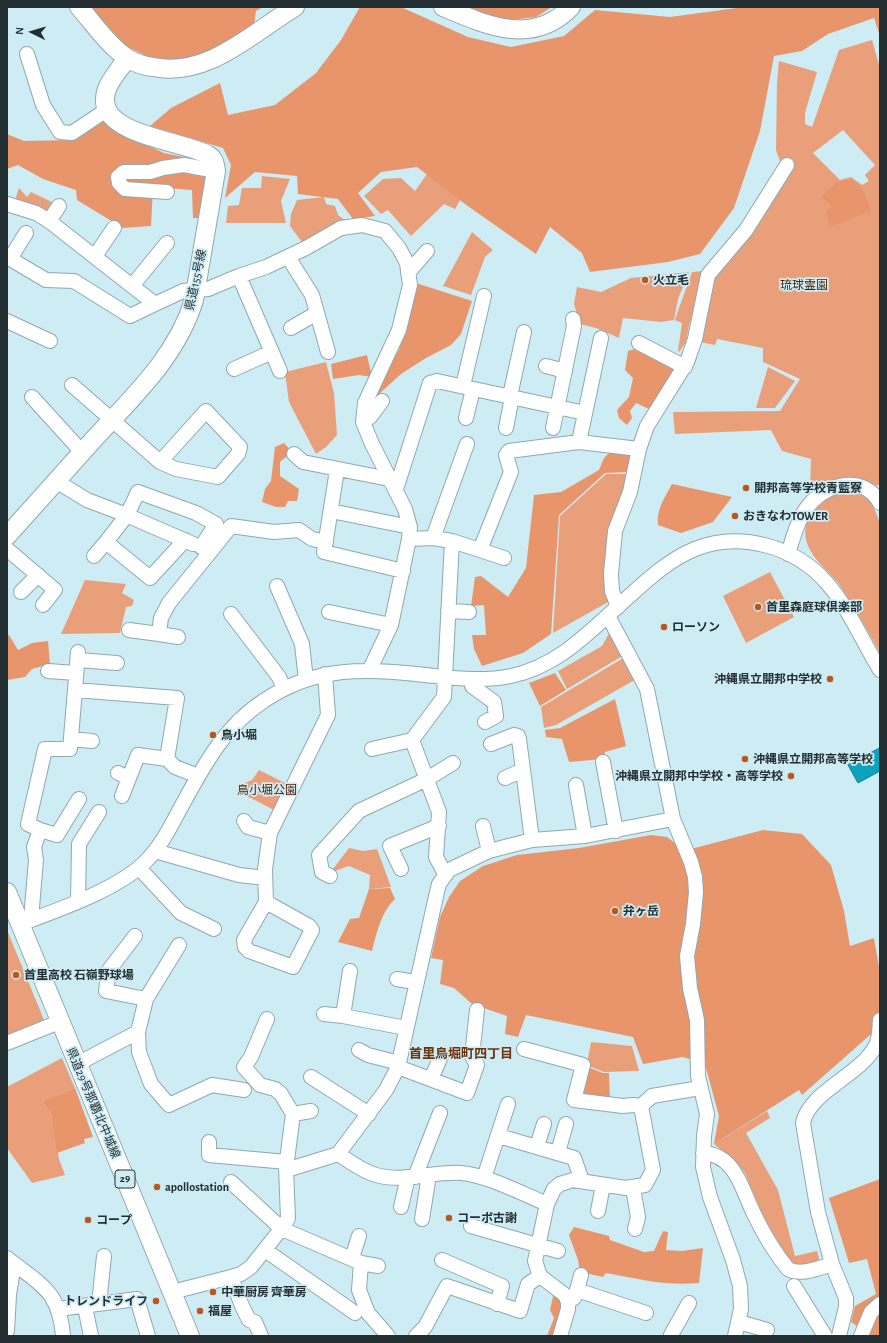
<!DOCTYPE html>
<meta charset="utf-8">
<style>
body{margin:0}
#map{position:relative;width:887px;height:1343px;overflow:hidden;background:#ceecf4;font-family:"Alegreya Sans",sans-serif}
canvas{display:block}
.frame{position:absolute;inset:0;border:8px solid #242f33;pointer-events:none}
.north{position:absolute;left:12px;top:12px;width:40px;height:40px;-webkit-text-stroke:3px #ceecf4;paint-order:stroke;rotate:275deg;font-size:11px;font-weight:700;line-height:16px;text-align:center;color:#242f33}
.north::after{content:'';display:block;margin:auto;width:14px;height:18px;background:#242f33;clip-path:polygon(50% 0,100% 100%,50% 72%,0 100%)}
</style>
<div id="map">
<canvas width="887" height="1343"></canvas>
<div class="frame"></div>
<div class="north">N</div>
</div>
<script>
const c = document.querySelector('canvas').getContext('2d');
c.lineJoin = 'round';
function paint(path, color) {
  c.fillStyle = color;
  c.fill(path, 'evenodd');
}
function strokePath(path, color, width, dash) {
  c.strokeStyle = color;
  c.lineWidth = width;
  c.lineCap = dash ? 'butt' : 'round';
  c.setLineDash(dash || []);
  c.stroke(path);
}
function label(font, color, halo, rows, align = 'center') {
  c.font = font + ' "Alegreya Sans","Noto Sans JP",sans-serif';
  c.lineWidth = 3.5;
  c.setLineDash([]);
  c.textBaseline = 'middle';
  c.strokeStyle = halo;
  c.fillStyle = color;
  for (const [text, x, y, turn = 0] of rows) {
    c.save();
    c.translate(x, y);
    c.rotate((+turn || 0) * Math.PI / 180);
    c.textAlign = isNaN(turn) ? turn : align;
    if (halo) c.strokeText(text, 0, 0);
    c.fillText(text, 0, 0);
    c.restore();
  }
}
paint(new Path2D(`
 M872 40 880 68V485C873 487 869 482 863 479 840 471 827 485 810 495L811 459 782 451 771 430 675 434 673 412 780 411 800 379 763 362V348L717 339 715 345 700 342 714 277 726 266 787 180 776 150 777 82 779 61 817 72 805 113V124L812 127 839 50ZM843 130 875 165 865 175 869 181 862 185 851 177 840 180 813 153Z
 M427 174 466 190 455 209 444 204 411 236 388 210 381 214 364 196 383 179 401 178 415 191Z
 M262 176 290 179 281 201 286 223H226L228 206 239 205 242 188H261Z
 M19 188 27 197 31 192 56 204 50 214 15 200Z
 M324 197 326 204 335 206 338 215 349 223 304 245 290 226 291 214 297 200Z
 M472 232 493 250 485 257 471 295 443 286Z
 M703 271 695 319 690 321 686 342 679 352 678 351 682 323 675 320C680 303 687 288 692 272Z
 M689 272 678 299 674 320 661 322 623 318 619 338 596 328 580 324 574 304 577 287 601 292 631 278Z
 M326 362 334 393 337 435 326 447 316 454 289 402 285 372Z
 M768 367 795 381 775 408H756Z
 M606 474H633L613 529 610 601 553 633 560 516Z
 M840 491 863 492 872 503 880 523V653C867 630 854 606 839 584 834 577 828 573 822 566 792 534 805 510 840 491Z
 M770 572 794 617 746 643 723 596Z
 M85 580 126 584 122 593 134 600 132 606 126 607 120 633 61 634Z
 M611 630 624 655 567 689 558 671 602 646Z
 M625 657 638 678 556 725 544 728 541 707Z
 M259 770 289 785 276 811 237 791 242 784 252 780Z
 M349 848 363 851 377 849 391 887 369 889 370 875 349 866 335 871 333 869Z
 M7 930 44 1020 7 1035Z
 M591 1042 632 1046 639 1071 604 1072 591 1067 586 1070Z
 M62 1058 75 1088 42 1101 51 1114 59 1159 65 1175 32 1183 7 1148V1087Z
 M767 1111 770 1118 746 1133 778 1190 795 1256 817 1251 820 1262 793 1266 764 1219 745 1173 735 1161 714 1144Z`), '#ea9f7b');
paint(new Path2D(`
 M85 7H263L256 11 254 25 202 57 172 61 147 56 121 44Z
 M360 7 403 8 468 37 511 47 564 36 595 10 670 17 744 7H880V36L874 18 828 34 802 51 774 56 760 131 734 208 700 254 668 262 590 272 582 253 550 227 536 254 465 204 417 167 381 172 358 193 375 216 353 219 338 199 298 194 297 176 255 172 225 198 231 165 223 148 150 126 171 108 220 83 228 115 275 105 316 73 341 40Z
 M460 7H552L536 17 505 21Z
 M100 120 134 139 164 153 203 161 207 178 199 218H193L192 190 153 187 151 226 123 228 77 200 76 190 43 179 18 165 7 169V134L24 141 72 140Z
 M851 179 862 187 871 211 830 227 826 212 832 206 821 197 837 182Z
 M416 283 472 301 461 334 451 345 426 358 401 374 379 394 372 408V393L399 350 412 308Z
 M635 349 677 365 649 409 636 403 630 411 632 418 627 425 619 418 617 410 629 397 633 378 625 370 628 351Z
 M367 355 372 377 359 375 333 379 331 364Z
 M284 443 292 452 280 462V476L299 489 297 501H288L285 507H276L262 502 265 489 271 481 275 447Z
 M611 451 630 455 629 472 605 473 559 515 551 634 523 653 482 666 474 649 472 635H486L484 605 471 606 475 577 481 576 508 597 526 568 534 495 561 492 599 470 604 458Z
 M672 484 732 497 713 522 681 533 658 525C656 510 665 497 672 484Z
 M9 635 18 650 32 643 48 641 50 664 32 669 25 677 7 680V636Z
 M555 673 566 690 540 706 529 683Z
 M615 699 626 746 605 752 603 759 569 762 562 739 546 737 545 730 560 728Z
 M763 830 802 834 831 865 844 911 850 946 874 938 880 973V1041L870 1035 802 1095 799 1090 714 1144 719 1116 705 1064 683 1057 643 1064 633 1037 526 1015 518 1037 505 1034 507 1016 472 1004 454 988 440 984 443 960 431 958 440 917 449 897 460 881 483 866 517 855 579 848 651 835 667 837 676 844 691 849Z
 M390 888 395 899C381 912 377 932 372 951L338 942 350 919 359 918 369 889Z
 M590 1068 603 1073H609L610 1101 580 1095 585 1073Z
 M75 1088 93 1137 84 1139 85 1143 57 1153 51 1114 42 1101Z
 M880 1179V1336H872L851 1322 855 1306 876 1294 867 1259 849 1263 829 1198Z
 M574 1227 609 1236 610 1240 644 1252 654 1251 663 1231 668 1232 666 1250 682 1251 703 1248 699 1283C663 1286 640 1279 606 1273L603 1277 580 1272 578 1260 569 1235Z
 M554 1292 564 1301 556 1336H547L554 1318 550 1310Z`), '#e8956c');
const water = new Path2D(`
 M880 748V771L858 783 848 765Z`);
paint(water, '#0da2be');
strokePath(water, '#148094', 1);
const minor = new Path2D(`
 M27 54 43 105 60 132 72 133 108 109
 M167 192 125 189 119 183 118 177 124 172H150L163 168 184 165 216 171
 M7 204 36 213 49 221 155 304 183 291 208 289 239 276 266 267 306 248 341 228 362 225 385 231 399 248 407 263 410 285 399 330 365 403 363 422 372 444 405 509 410 527 409 539 391 625 370 669
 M49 221 59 206
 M95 256 114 228
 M7 257 46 280 74 281 130 316 155 304
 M288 257 312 295 328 352
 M10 259 26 233
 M408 273 427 251
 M239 276 280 371
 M132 286 167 243
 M7 321 50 341
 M291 328 317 313
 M639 343 685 367
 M546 366 565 371
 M234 369 272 352
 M72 385 160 462 206 411 240 447 238 454 218 477 176 469 160 462
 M463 386 484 296
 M510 396 524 332
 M32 397 82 452
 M466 418 473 389
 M363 422 370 417 382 401
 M506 428 512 397
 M553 428 574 326 573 319
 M579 442 639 449
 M294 454 303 462 389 479
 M337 470 324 552 403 571
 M56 481 87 500 124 514 193 544
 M396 489 430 383 437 381 585 413
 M331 511 410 527
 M433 538 467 444
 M409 539 433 538 452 541 444 697 412 740 439 812 436 857 445 874
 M185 540 150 578 106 542 127 515 138 492 196 513 216 524 201 547
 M452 541 480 550 511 472 506 455 509 451 579 442 601 338
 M7 549 55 590 43 605
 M480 550 504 558
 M788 554C793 538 798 518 809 505 827 483 864 474 880 503
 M94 556 106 542
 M277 586 302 644 306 680
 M21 592 38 575
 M618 607 612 591 611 574 615 531 630 492 639 449 647 426 687 362 695 339 708 275 746 230 787 165
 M448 611 469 612
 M329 612 391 625
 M231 614 279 677 284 689
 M608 616 647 689 673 819 691 862 695 877 696 892 693 924 687 956 690 988 697 1020 698 1076 707 1114 704 1136 703 1167 710 1197 733 1260 740 1286 741 1309 735 1336
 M129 630 159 634 161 618 169 603 231 526 274 532 299 530 312 539 326 542
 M159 634 178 637
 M78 660 117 663
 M48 671 76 673
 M472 679V686L494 702 496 716 485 722
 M75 690 78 652
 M71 739 92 741
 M491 744 514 735 518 736 519 739 532 840
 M372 749 412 740
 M603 762 616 831
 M118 773 129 778
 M505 778 523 770
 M576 785 585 836
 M122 796 138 755 167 759
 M244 821 248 827 270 833
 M483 826 489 851
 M40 830 57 835 79 799
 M155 851 239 875 265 878
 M139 868 181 913 214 929
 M401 869 390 846 439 826
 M330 876 322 872 319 855 359 811 427 779 453 763
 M78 900 79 844 99 812
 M266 902 309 926 312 930 293 967 249 951 245 947 244 940 266 902 265 869 270 833 328 715 325 674
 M31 919 36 860 34 847 40 830 28 824 45 749H70L75 690 177 698 167 759 175 767 198 776
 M20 924C58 910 122 888 148 859 162 844 171 826 180 809 203 767 224 726 265 700 316 666 367 668 425 675 454 678 482 682 511 676 559 666 590 631 625 600 646 581 668 560 695 549 740 531 795 546 827 583 848 607 863 642 880 670
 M135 936 109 970 106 991 146 999
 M179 945 146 999 138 1032 139 1052 151 1084 169 1105 212 1085 244 1090
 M350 971 343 1016 406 1028
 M397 979 415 982
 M324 1014 343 1016
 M267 1019 251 1057 244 1067 260 1085 275 1089 281 1094 293 1114 286 1168
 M7 1043 59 1022
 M524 1049 583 1065 574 1100 623 1106 633 1105 641 1106
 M359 1050 368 1055 399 1063
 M77 1064 138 1032
 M398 1067 467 1093 477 1065 472 1056 477 1010
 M311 1077 369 1114
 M431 1079 442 1054
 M293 1114 311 1111
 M499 1136 574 1158 580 1175 579 1180
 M209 1142V1155L287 1162
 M537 1146 544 1124
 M558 1152 566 1124
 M703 1153C736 1155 742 1190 754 1214 763 1233 775 1253 788 1269 801 1276 819 1268 832 1264
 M338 1154C349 1161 361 1170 373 1174 402 1184 432 1171 461 1173 487 1175 523 1194 547 1204
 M415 1177 440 1113
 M484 1178 508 1104
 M231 1182 282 1229 361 1263 359 1290 368 1313 388 1336
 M633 1188 638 1217 635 1229
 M401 1207 408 1177
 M598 1211 603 1185
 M422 1219 429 1175
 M471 1226 558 1251
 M265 1250 355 1313
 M7 1258C40 1285 59 1289 63 1336
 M352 1258 359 1236
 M442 1260 502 1286 497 1304
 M361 1263 378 1266
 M231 1277 242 1306 249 1320 255 1322 261 1336
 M794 1286 825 1336
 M577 1290 581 1275
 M172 1292 231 1277 241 1274 251 1267 285 1224 288 1218 286 1168H293L338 1154 386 1090 398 1067 437 892 439 884 449 870 489 851 532 840 585 836 673 819
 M7 1295H9L14 1264
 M568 1302 574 1298 577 1290 646 1313
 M99 1304 104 1256
 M85 1307 91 1336
 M58 1309 137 1299 148 1336
 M739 1322 767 1330
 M7 1331 9 1295
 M416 1336 425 1327 447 1286 520 1311 528 1284 540 1276
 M560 1336 568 1309V1302L565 1295 540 1276 535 1261 547 1204 554 1189 560 1184 573 1180 626 1188 645 1185 653 1170 641 1106 652 1096 700 1088
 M672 1336 671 1335 689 1303
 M839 1336 846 1307V1298L832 1264 818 1212 803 1123C809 1092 860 1075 875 1047 880 1039 879 1029 880 1020
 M861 1336 871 1312 880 1304`);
const major = new Path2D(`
 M79 7C94 24 108 45 127 58 135 63 144 66 153 67 208 78 252 33 295 7
 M443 7C486 25 532 47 571 7
 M7 536C36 504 65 471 94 439 133 397 177 356 194 300L216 171C215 164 214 158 208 155 185 140 90 136 107 89 111 78 121 68 127 58
 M7 892 190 1336`);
strokePath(minor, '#8da9b1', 16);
strokePath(major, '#8da9b1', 20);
strokePath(minor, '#fff', 14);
strokePath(major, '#fff', 18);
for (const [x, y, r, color] of [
 [645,280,4,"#ba571d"],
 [746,488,4,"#ba571d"],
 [735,516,4,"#ba571d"],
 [758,607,4,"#ba571d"],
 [664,627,4,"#ba571d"],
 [830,679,4,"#ba571d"],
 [213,735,4,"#ba571d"],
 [745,759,4,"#ba571d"],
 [791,776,4,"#ba571d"],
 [615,911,4,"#ba571d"],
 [16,975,4,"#ba571d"],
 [157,1187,4,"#ba571d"],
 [449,1218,4,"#ba571d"],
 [88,1220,4,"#ba571d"],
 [213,1292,4,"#ba571d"],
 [156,1301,4,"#ba571d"],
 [200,1311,4,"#ba571d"]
]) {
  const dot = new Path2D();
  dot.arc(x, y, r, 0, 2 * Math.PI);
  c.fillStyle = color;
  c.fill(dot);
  strokePath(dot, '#ceecf4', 1.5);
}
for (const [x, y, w] of [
 [125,1179,20]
]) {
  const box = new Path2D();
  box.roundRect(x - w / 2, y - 9, w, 18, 3);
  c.fillStyle = '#ceecf4';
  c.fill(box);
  strokePath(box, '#242f33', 1);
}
label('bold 11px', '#242f33', null, [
 ["29",125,1179]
]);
label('12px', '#242f33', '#ceecf4', [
 ["県道155号線",196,280,-78],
 ["県道29号那覇北中城線",93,1103,67]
]);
label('bold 12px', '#242f33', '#ceecf4', [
 ["火立毛",653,280],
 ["開邦高等学校青藍寮",754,488],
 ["おきなわTOWER",743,516],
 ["首里森庭球倶楽部",766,607],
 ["ローソン",672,627],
 ["沖縄県立開邦中学校",822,679,"right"],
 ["鳥小堀",221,735],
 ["沖縄県立開邦高等学校",753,759],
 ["沖縄県立開邦中学校・高等学校",783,776,"right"],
 ["弁ヶ岳",623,911],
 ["首里高校 石嶺野球場",24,975],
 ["apollostation",165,1187],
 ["コーポ古謝",457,1218],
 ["コープ",96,1220],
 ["中華厨房 齊華房",221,1292],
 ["トレンドライフ",148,1301,"right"],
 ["福屋",208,1311]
], 'left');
label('12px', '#511d00', '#ceecf4', [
 ["琉球霊園",804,285],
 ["鳥小堀公園",267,790]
]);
label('bold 13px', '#70310c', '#ceecf4', [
 ["首里鳥堀町四丁目",461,1054]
]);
</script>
